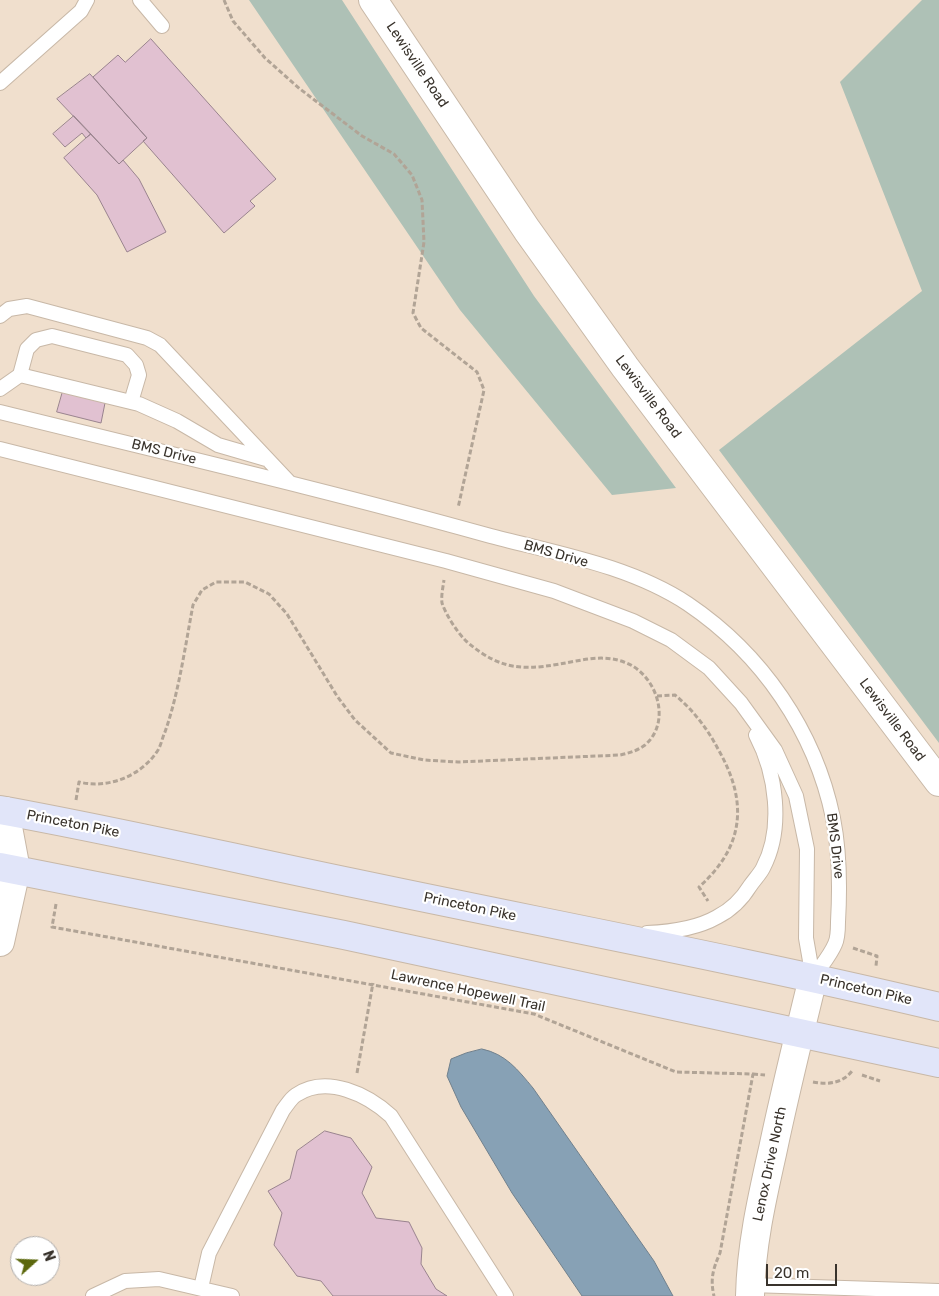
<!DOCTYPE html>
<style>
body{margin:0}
#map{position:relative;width:939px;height:1296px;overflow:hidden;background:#f0dfcd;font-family:Rubik,sans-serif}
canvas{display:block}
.north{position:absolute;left:10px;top:1236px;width:50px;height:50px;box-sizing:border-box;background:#fff;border:1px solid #b0adab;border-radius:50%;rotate:70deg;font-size:14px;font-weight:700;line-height:20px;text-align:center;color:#39332c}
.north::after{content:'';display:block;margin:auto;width:18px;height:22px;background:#5c680d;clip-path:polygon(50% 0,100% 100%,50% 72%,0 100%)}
.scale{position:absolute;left:766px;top:1264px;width:71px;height:22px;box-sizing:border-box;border:2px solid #39332c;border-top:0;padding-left:6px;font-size:15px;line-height:18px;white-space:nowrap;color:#39332c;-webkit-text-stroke:4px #fff;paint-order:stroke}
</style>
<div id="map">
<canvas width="939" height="1296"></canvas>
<div class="north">N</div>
<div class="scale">20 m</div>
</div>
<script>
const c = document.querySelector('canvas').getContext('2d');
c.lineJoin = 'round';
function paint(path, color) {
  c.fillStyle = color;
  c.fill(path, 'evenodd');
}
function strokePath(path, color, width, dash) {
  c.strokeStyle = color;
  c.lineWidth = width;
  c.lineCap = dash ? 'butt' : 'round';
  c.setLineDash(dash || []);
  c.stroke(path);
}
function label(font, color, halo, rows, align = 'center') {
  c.font = font + ' Rubik,sans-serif';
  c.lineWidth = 4.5;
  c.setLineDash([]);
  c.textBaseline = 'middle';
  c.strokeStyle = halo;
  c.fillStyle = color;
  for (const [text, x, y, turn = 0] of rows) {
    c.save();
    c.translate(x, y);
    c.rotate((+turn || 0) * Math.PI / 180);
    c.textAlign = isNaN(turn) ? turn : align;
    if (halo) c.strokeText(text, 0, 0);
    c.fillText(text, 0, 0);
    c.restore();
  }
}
paint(new Path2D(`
 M249 0H342L534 296 676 488 612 495 460 310Z
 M922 0H939V743L719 450 922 291 840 82Z`), '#aec1b6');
const water = new Path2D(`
 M482 1049C506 1054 518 1070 533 1088L654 1261 673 1296H582L512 1193 461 1107 447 1076 451 1059 466 1053Z`);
paint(water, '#87a1b5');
strokePath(water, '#70808c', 1);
const building = new Path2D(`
 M151 39 276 179 250 201 255 206 224 233 143 141 147 138 93 77 118 55 125 62Z
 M90 74 147 138 119 164 57 99Z
 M74 116 91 134 86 138 82 133 65 147 53 134Z
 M91 134 119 164 123 160 139 179 166 232 127 252 97 195 64 158Z
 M63 391 105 403 101 423 57 412Z
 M325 1131 351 1138 372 1167 362 1193 376 1218 409 1222 422 1248 421 1264 436 1289 447 1296H333L321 1281 297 1276 274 1245 282 1213 268 1191 290 1179 297 1151Z`);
paint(building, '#e1c1d1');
strokePath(building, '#99838e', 1);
const service = new Path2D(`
 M140 0 162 26
 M0 83 81 11 87 0
 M0 316 9 309 27 306 147 338 160 345 289 482
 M20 375 27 349 36 340 52 336 127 355 136 365 139 375 131 402
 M0 389 20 375 139 404 177 421 218 445 266 459
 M0 412C162 452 326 490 487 535 554 553 629 565 688 604 762 654 815 731 833 818 840 853 840 887 838 922 838 929 838 938 835 944 830 956 820 967 813 978
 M0 449 446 561 554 591 633 621 671 640 709 668 741 703 775 750 796 796 807 849 806 938 813 978
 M647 933C671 932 696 929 717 917 731 910 742 899 750 886 754 880 760 874 763 868 784 828 776 773 756 735
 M750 1285 939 1291
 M201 1288 209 1253 283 1110C287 1105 291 1098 296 1095 327 1074 368 1095 391 1116L506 1296
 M93 1296 125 1281 159 1279 232 1296`);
const minor = new Path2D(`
 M0 942 16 870 5 811
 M750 1296C751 1246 762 1198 773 1149 785 1092 799 1035 813 978`);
const tertiary = new Path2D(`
 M373 0 527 230 625 367 939 782`);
const secondary = new Path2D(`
 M0 810C123 832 245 861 368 886 559 926 750 962 939 1007
 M0 867 344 935 939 1063`);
strokePath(service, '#c8b8a7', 16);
strokePath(minor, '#c8b8a7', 30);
strokePath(tertiary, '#c8b8a7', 30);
strokePath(secondary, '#c8b8a7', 30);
strokePath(new Path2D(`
 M224 0 233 21 265 58 300 89 362 136 394 154 412 175 422 200 424 242 413 313 421 328 477 372 484 390 458 508
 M657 696 675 695C693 710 707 728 718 749 748 801 745 846 699 887L708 901
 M76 800 79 782C107 789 139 777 156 753 161 747 162 738 165 732 179 692 185 647 193 605L202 590 216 582H245L269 594 287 614 337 696 355 720 391 753 424 760 458 762 620 755C629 753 637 751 645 745 673 721 656 673 624 662 608 656 592 658 576 661 529 670 504 674 466 641 457 632 446 615 442 603 441 596 443 587 444 580
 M56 904 52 927 534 1014 676 1072 753 1074 720 1253C713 1269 710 1279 714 1296
 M853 948 877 956 876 966
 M357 1073 373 983
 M753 1074 765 1075
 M862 1075 880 1081
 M813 1082C828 1085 843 1083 852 1071`), '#b1a496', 3, [5, 2.5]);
strokePath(service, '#fff', 14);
strokePath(minor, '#fff', 28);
strokePath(tertiary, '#fff', 28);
strokePath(secondary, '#e1e5f9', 28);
label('14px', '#39332c', '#fff', [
 ["Lewisville Road",417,65,56],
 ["Lewisville Road",648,397,53],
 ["BMS Drive",164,452,14],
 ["BMS Drive",556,554,16],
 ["Lewisville Road",892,720,53],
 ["Princeton Pike",73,824,11],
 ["BMS Drive",835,846,83],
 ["Princeton Pike",470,907,12],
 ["Princeton Pike",866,990,13],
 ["Lawrence Hopewell Trail",468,991,12],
 ["Lenox Drive North",770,1164,-78]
]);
</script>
